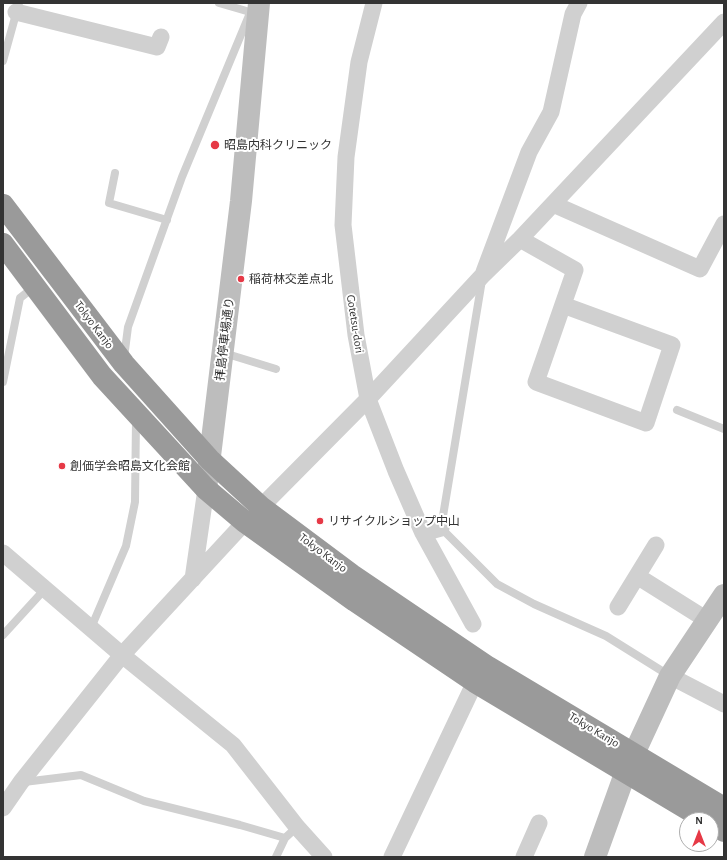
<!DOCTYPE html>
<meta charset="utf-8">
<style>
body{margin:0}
#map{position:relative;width:727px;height:860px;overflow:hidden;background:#fff;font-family:"Alegreya Sans",sans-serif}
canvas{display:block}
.frame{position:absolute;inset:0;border:4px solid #333;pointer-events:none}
.north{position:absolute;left:679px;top:812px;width:40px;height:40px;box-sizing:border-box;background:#fff;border:1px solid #adadad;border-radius:50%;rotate:0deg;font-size:11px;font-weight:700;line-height:16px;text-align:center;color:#333}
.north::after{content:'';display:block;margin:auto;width:14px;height:18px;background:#e63946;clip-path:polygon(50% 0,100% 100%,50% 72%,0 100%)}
</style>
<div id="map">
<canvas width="727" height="860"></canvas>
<div class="frame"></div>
<div class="north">N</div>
</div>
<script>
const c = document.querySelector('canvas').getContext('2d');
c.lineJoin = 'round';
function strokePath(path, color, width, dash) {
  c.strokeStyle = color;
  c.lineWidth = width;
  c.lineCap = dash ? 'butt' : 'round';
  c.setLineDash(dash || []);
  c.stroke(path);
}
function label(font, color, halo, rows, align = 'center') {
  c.font = font + ' "Alegreya Sans","Noto Sans JP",sans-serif';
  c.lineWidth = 4;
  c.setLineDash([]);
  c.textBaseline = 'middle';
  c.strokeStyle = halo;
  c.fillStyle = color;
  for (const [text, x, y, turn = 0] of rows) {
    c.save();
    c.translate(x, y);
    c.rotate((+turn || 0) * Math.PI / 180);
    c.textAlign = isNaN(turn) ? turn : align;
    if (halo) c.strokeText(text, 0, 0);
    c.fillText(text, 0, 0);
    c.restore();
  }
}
strokePath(new Path2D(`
 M219 3 250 12 255 10
 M3 61 19 3
 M115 173 109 203 167 220
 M482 280 441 528 497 584 534 604 606 636 670 676
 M224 353 276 369
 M124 358 128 327 182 177 250 13
 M3 382 20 298 34 287
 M677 410 724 429
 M91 628 126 546 135 502 136 420
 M3 635 45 589
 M24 782 81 775 144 801 240 825 285 838
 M276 857 285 838 297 827`), '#d0d0d0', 8);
strokePath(new Path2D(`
 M374 3 359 62 346 157 343 225 356 335 368 399 396 471 423 533 473 624
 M16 12 157 47 161 37
 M553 204 700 269 724 224
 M520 239 575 270 536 382 646 423 672 345 563 305
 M484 272 529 152 551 112 573 14 579 3
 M261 507 368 399 482 276 520 239 724 22
 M423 533 441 528
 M3 553 122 655 233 745 297 827 324 857
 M637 576 707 620
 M193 579 206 489
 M618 607 656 545
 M670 676 724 704
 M3 808 21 782 122 655 245 522
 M392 857 475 682
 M524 857 539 823`), '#d0d0d0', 17);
strokePath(new Path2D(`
 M206 489 241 201 259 3
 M595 857 626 771 670 676 724 595`), '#bdbdbd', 22);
strokePath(new Path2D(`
 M3 205 124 364 210 460 261 507 352 575 488 667 724 808
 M3 244 102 376 206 489 245 522 355 601 475 682 706 820
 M711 823 724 831`), '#9a9a9a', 22);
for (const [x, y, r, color] of [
 [215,145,5,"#e63946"],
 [241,279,4,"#e63946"],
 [62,466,4,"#e63946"],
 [320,521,4,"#e63946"]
]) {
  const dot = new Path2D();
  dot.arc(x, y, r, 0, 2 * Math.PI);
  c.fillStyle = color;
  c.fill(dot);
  strokePath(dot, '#fff', 1.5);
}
label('12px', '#333', '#fff', [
 ["昭島内科クリニック",224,145],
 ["稲荷林交差点北",249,279],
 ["創価学会昭島文化会館",70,466],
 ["リサイクルショップ中山",328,521]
], 'left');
label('12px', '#333', '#fff', [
 ["Gotetsu-dori",355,324,81],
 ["Tokyo Kanjo",94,325,53],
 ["拝島停車場通り",225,339,-83],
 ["Tokyo Kanjo",323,553,37],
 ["Tokyo Kanjo",594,730,31]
]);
</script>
